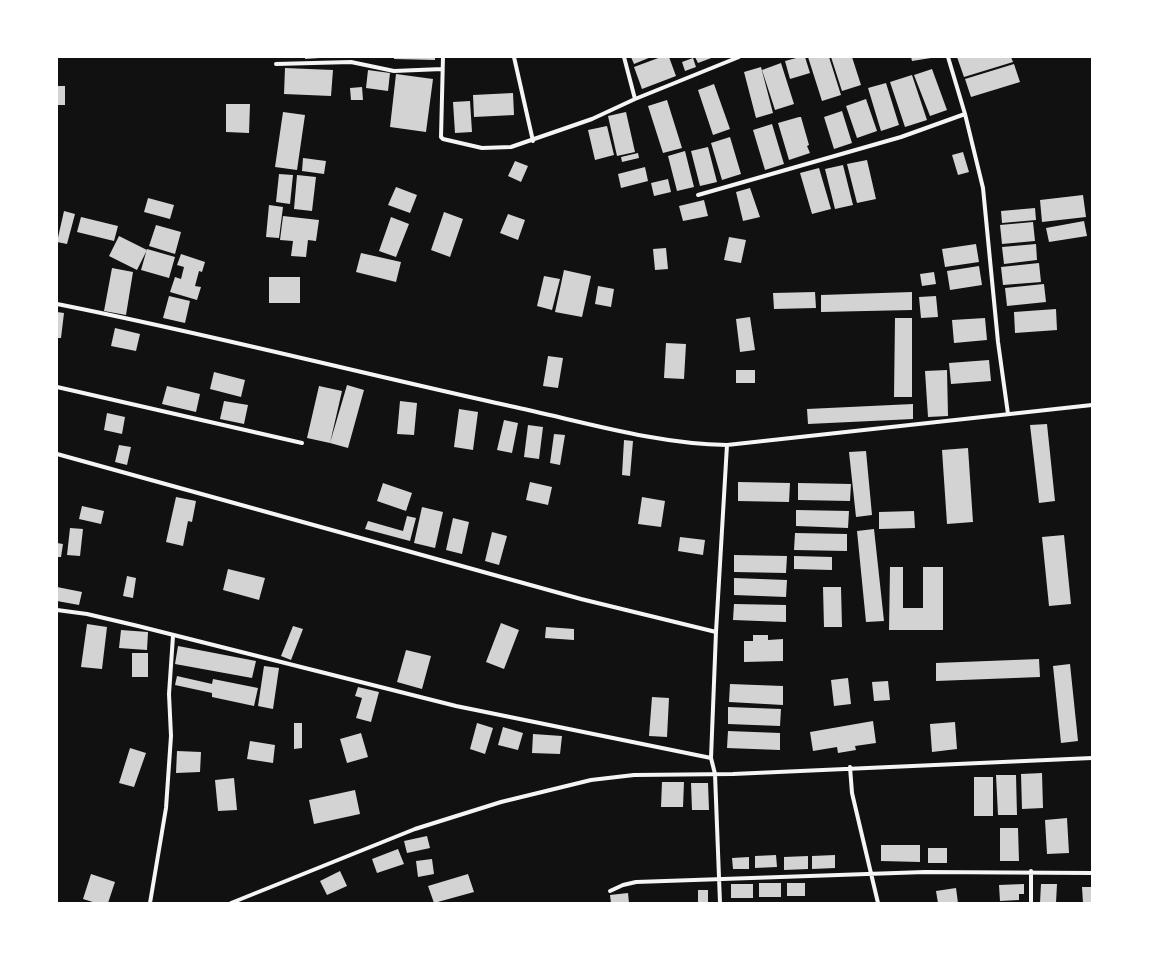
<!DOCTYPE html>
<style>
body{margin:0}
#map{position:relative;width:1149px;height:960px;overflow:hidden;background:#111;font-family:Helvetica,sans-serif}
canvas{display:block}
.frame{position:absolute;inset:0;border:58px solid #fff;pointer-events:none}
</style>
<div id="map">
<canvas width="1149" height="960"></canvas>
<div class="frame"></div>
</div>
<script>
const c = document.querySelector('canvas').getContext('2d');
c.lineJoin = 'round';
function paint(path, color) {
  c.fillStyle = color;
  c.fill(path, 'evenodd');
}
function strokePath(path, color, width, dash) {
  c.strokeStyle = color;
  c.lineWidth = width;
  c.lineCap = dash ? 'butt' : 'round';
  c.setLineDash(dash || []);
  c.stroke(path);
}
paint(new Path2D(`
 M305 57H320V58L305 59Z
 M394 57H435V60L394 59Z
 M631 57H651L634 64Z
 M661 57H669L676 76 642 89 634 67Z
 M695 57H714L698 63Z
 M800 57H805L810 73 790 79 785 61Z
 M808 57H829L841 95 822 101Z
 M831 57H852L861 85 842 91Z
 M911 57H931V58L912 61Z
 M957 57H1011L1013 62 964 77Z
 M693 58 696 67 685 71 682 62Z
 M781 63 794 104 775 110 762 70Z
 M1014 64 1020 82 971 97 965 79Z
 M761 67 773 113 756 118 744 72Z
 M285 68 333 70 331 96 284 94Z
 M932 69 947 110 930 116 914 75Z
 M368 70 390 73 388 91 366 88Z
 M396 74 433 79 426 132 390 127Z
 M912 75 927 120 905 127 890 82Z
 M886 83 899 125 881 131 868 88Z
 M714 84 730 129 713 135 698 90Z
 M57 86H65V105H57Z
 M362 87 363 100H351L350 88Z
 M513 93 514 115 474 117 473 95Z
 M866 99 877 131 857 138 846 106Z
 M667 100 682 148 663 153 648 106Z
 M470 101 472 132 455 133 453 102Z
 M226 104H250L249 133 226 132Z
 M842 111 852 143 834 149 824 117Z
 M283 112 305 115 297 170 275 167Z
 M626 112 635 152 617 156 608 116Z
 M799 117H801L809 145 807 146 810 153 789 160 778 123Z
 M772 124 784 164 765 170 753 130Z
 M607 126 614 155 595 160 588 130Z
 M730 137 741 174 722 180 711 143Z
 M708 147 717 182 700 186 691 151Z
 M685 151 694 187 677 191 668 156Z
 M963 152 969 172 958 175 952 155Z
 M638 153 639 158 622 162 621 157Z
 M303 158 326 161 324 174 302 171Z
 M867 160 876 199 857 203 847 164Z
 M515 161 528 166 521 182 508 176Z
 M843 165 853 205 835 209 825 169Z
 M645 167 648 181 621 188 618 174Z
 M819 168 831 209 812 214 800 173Z
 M279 174 293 175 290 204 276 202Z
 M297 175 316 177 312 211 294 209Z
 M668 179 671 192 654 196 651 183Z
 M396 187 417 195 410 213 388 205Z
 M750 188 760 217 743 221 736 192Z
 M1083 195 1086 217 1042 222 1040 200Z
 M148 198 174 205 170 219 144 212Z
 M704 200 708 216 683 221 679 206Z
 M269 205 283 207 279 238 266 237Z
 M1035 208 1036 220 1002 223 1001 211Z
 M64 211 75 214 67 244 57 242Z
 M444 212 463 219 450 257 431 250Z
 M508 214 525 220 518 240 500 233Z
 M283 216 319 220 316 241 308 240 306 257 291 256 293 241 280 240Z
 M81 217 118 226 114 241 77 232Z
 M391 217 409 224 396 257 379 251Z
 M1084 221 1087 236 1049 242 1046 228Z
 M1033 222 1035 241 1002 244 1000 225Z
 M156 225 181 232 175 254 149 246Z
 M119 236 147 250 137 270 109 256Z
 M729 237 746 240 741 263 724 260Z
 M976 244 979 262 945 267 942 249Z
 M1036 244 1037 260 1004 264 1002 247Z
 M666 248 668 269 655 270 653 249Z
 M147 249 175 257 169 278 141 270Z
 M361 253 401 262 396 282 356 272Z
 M181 254 205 262 202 272 199 271 195 286 201 287 197 300 170 292 175 277 181 279 184 267 177 265Z
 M1039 263 1041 282 1003 285 1001 267Z
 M979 266 982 285 950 290 947 271Z
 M112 268 133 272 126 315 104 311Z
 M564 270 591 276 582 317 555 312Z
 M934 272 936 284 922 286 920 274Z
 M544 276 560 279 552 310 537 306Z
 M269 277H300V303H269Z
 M1044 284 1046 302 1007 306 1005 288Z
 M598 286 614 289 611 307 595 304Z
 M815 292 816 308 774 309 773 293Z
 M912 292V310L821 312V295Z
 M169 296 190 301 185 323 163 318Z
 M936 296 938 317 921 318 919 297Z
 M1056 309 1057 330 1015 333 1014 312Z
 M57 312 64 313 61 338H57Z
 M750 317 755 350 740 352 736 319Z
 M895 318H912V397H894Z
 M985 318 987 340 954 343 952 320Z
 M115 328 140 334 136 351 111 346Z
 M666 343 686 344 684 379 664 378Z
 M548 356 563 358 558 388 543 386Z
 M989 360 991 381 951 384 949 363Z
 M736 370H755V383H736Z
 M947 370 948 416 928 417 925 371Z
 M214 372 245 380 241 397 210 389Z
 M347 385 364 390 348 448 330 443Z
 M167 386 200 394 196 412 162 404Z
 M319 386 342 391 330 443 307 438Z
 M224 401 248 405 244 424 220 419Z
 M400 401 417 403 414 435 397 434Z
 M913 404V419L808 424 807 409Z
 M459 409 478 412 473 450 454 447Z
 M107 413 125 417 122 434 104 430Z
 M504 420 518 423 512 453 497 450Z
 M1047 424 1055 501 1039 503 1030 425Z
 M528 425 543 427 539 459 524 457Z
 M554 434 565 435 560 465 550 463Z
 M624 440 633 441 630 476 622 475Z
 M119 445 131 447 127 465 115 462Z
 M968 448 973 522 947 524 942 450Z
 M866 451 872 515 856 517 849 452Z
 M530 482 552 487 548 505 526 500Z
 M738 482 790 483 789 502 738 501Z
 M383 483 412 493 406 511 377 501Z
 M798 483 851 484 850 501 798 500Z
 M176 497 196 501 192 522 188 521 183 546 166 542Z
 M642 497 665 501 661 527 638 524Z
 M82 506 104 511 101 524 79 519Z
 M422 507 443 512 435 548 414 543Z
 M796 510 849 511 848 528 796 526Z
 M914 511 915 528 879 529V512Z
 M407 516 416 518 410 541 365 529 368 521 403 531Z
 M453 518 469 522 462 554 446 550Z
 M70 528 83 529 80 556 67 555Z
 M874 529 884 621 866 622 857 531Z
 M492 532 507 536 499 565 485 561Z
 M795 533 847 534V551L794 550Z
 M1064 535 1071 604 1049 606 1042 537Z
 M680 537 705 540 703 555 678 551Z
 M57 543 63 544 61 557H57Z
 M734 555 787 556 786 573 734 572Z
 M794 556 832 557V570L794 569Z
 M890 567H903V608H923V567H943V630H889Z
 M228 569 265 578 259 600 223 590Z
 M127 576 136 578 133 598 123 596Z
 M734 578 787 580 786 597 734 595Z
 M57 587 82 592 79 605 57 601Z
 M823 587H841L842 627H824Z
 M734 604 786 605V622L733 620Z
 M501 623 519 630 504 669 486 662Z
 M87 624 107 627 102 669 81 667Z
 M293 626 303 629 291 660 281 656Z
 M546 627 574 629V640L545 638Z
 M121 630 148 632 147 650 119 648Z
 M753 635H768V640L783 639V661L744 662V641H753Z
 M178 646 256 661 252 678 175 664Z
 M406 650 431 656 422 689 397 682Z
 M132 653H148V677H132Z
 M1039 659 1040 677 936 681V663Z
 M1070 664 1078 741 1061 743 1053 666Z
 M264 666 279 668 273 709 258 706Z
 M177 676 212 684 213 679 258 688 254 706 212 697V693L175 685Z
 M848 678 851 704 834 706 831 680Z
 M888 681 890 700 874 701 872 682Z
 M730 684 783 686V705L729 702Z
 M358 687 379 692 371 722 356 718 362 698 355 696Z
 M652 697 669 698 667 737 649 736Z
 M728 707 781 709 780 726 728 724Z
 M873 721 876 743 855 746 856 750 838 753 837 747 813 751 810 732Z
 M955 722 957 749 932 752 930 724Z
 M294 723H302V748L294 749Z
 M477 723 493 728 485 754 470 749Z
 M503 727 523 733 518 750 498 745Z
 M728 731 780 733V750L727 748Z
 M361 733 368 757 347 763 340 739Z
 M533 734 562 736 560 754 532 753Z
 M250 741 275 745 273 763 247 759Z
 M130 748 146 753 134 787 119 783Z
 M177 751 201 752 200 772 176 773Z
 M1042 773 1043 808 1022 809 1021 774Z
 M996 775H1016L1017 815H998Z
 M974 777H993V816H974Z
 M234 778 237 810 218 811 215 780Z
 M662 782H684L683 807H661Z
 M691 783H708L709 810H692Z
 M355 790 360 814 314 824 309 800Z
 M1067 818 1069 853 1047 854 1045 820Z
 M1000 828H1018L1019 861H1000Z
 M427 836 430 848 407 853 404 841Z
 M881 845H920V862L881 861Z
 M928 848H947V863H928Z
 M398 849 404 864 377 873 372 859Z
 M776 855 777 867 755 868V856Z
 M835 855V868L812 869V856Z
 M808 856V869L784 870V857Z
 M749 857V869H733L732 858Z
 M432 859 434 874 418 877 416 861Z
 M340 871 347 886 327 895 320 881Z
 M91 874 115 882 108 903H96L83 899Z
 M468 874 474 892 434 903 428 886Z
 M759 883H781V897H759Z
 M787 883H805V896H787Z
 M731 884H753V898H731Z
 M1024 884V894H1019V900L1000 901 999 885Z
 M1041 884H1057L1056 903H1040Z
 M1082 887H1092V903H1083Z
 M956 888 958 903H938L936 891Z
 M698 890H708V903H698Z
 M628 893 629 903H611L610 895Z`), '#d3d3d3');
strokePath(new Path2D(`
 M443 57 441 137 443 139 482 148 511 147 592 119 635 99 739 57
 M514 57 533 141
 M624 57 635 99
 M948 57 965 114 983 188 998 342 1008 414
 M276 64 351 62 394 71 442 69
 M698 195 901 137 965 114
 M57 304C209 334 359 373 510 406 581 421 655 444 727 445L1092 405
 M57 387 302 443
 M57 454 581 599 716 632
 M57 610 87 614 138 626 456 706 711 758
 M850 767 852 793 878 903
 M1031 871V903
 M610 891 623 885 636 882 925 872 1092 873
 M150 903 166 808 171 736 169 694 173 636
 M231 903 415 829 501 802 591 780 634 775 733 774 1092 758
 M720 903 715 774 711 758 716 632 727 445`), '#f5f5f5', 4);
</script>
